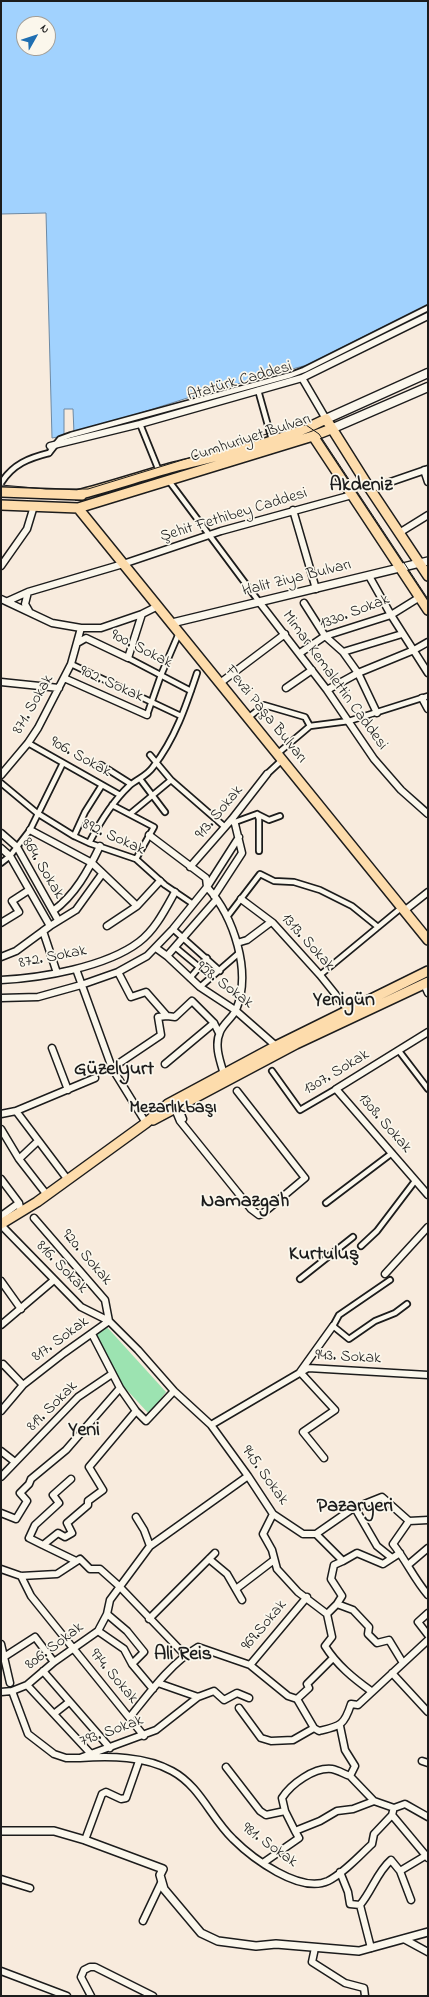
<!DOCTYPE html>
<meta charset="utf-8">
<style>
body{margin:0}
#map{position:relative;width:429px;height:1997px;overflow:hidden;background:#f8ebdd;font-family:"Indie Flower",sans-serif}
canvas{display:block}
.frame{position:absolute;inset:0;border:2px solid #1c1c1c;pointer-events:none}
.north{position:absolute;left:16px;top:16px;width:40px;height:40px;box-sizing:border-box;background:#fbf7ec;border:1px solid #a29f99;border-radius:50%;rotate:51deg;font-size:11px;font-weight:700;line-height:16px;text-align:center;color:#1c1c1c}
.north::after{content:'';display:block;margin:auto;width:14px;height:18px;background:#1f6fb2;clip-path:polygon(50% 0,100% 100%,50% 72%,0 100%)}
</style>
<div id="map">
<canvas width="429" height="1997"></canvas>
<div class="frame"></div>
<div class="north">N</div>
</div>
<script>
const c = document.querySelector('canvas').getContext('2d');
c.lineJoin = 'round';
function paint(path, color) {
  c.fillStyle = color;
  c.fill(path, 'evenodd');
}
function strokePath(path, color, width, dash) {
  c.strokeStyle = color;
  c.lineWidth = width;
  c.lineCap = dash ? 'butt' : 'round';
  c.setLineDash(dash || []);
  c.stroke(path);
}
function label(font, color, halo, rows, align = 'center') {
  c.font = font + ' "Indie Flower",sans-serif';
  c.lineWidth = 3.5;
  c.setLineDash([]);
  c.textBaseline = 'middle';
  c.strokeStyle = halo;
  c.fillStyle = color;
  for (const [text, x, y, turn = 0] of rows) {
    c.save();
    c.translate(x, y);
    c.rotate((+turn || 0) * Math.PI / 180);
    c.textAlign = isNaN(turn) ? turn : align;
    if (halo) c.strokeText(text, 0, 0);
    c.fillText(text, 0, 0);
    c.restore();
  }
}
paint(new Path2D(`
 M106 1326 166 1392 149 1414 114 1376 92 1334Z`), '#9ce3b1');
const water = new Path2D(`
 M1 1H428V304L307 365 200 394 74 434 73 409H64V436L52 438 46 213 1 214ZM24 24H48V48H24Z`);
paint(water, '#a1d2fe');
strokePath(water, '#6c89a4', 1);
const pedestrian = new Path2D(`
 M258 390 272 440
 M140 424 159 471
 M49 453 60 439 71 435 291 375 304 370 428 308
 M169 481 260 603
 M128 658 191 691
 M71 664 181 716
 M147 715 161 675 179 633
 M248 718 264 705 305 717 310 726
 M310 726 349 721 428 696
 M28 743 120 795
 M277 754 310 726
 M150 755 171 780 225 827
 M101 765 131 784
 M267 774 282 760
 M140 779 165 812
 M1 783 37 813 74 836 89 843 136 859 165 885 193 904
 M112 805 154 827 136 859
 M130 814 171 780
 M257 814 259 819V851
 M235 822 257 814 269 820 280 816
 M74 836 85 812 102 785
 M89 843C100 822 112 802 129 786 137 779 147 776 153 767 175 739 186 706 197 673
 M1 863 10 856 30 830 63 763
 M227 917 260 874 274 881 294 882 320 890 352 906 378 927
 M173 929 220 971
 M175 947 199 967
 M320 975 401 908
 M190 978 207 958
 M200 987 239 953
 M399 1051 428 1089
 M272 1071 300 1110 336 1089
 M326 1203 392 1153
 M361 1246 377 1231 415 1181
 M300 1279 353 1237
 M390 1280 339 1315 333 1326 349 1339 375 1321 395 1313 407 1304`);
const minor = new Path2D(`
 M302 378 326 419
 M50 446 140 424 302 378 428 316
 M424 470 428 482
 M370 489 428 469
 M293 510 316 589
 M399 533 428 515
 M1 566 27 529 34 506
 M369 576 391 615 428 673
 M28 592 25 604 29 611
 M1 599 52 623 81 628H101L142 614 158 606
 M8 601 28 592 123 564 221 531 352 495
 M260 603 327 690 374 759 401 790 428 814
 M304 603 325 636 343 652 358 673 377 713
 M79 642 86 638 128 658 142 614
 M343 652 402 634
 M300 653 325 636 391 615 420 597
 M64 678 147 715
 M1 682 59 688
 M220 683 285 634
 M286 688 312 670
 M327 690 358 673 414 650 428 642
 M422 698 428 709
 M1 775 28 743 38 728 71 664 81 628
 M30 830 92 863 137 906
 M1 833 17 847 58 920
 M149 835 206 878 207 887
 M1 848 10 856 50 926 43 931 57 973
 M190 867 232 819 267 774
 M207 887C234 917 252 972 236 1010 232 1018 223 1024 220 1032 214 1045 220 1061 224 1074
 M214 896 242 853 235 824 232 819
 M241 899 273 923 320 975 348 1010
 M53 911C75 895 88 871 100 846
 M404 911 428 892
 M1 923 19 912 12 901 29 890
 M107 926 137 906 160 881
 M237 943 247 940 271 922
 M156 948 167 956 200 987 235 1010 276 1046
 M167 956 216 900
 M1 957 16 951 50 926 76 910 102 874
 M76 969 112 1068 146 1123
 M118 972 131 997 146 992 167 1016 175 1017 192 1001 214 1023 219 1033
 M1 980C42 978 106 967 139 942 155 930 165 910 175 892
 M424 984 428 993
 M1 998 38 997 81 985 118 972 147 956 173 929 207 887 239 837
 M428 1032 336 1089 428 1195
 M52 1048 68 1090
 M165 1064 214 1023
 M112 1068 161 1035 158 1017 167 1016
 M182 1105 181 1114 183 1119
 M175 1109 180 1121 251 1209 259 1215 262 1214 305 1178 237 1091
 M16 1111 68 1180
 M1 1114 16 1111 95 1078
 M1 1129 19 1159 47 1195
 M19 1159 38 1141
 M1 1179 19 1203 21 1212
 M34 1218 105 1300 109 1321
 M1 1222 4 1214 19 1203
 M1 1225 81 1307 109 1321
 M385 1274 428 1227
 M1 1281 21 1309
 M1 1325 54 1280
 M1 1365 3 1364 23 1385
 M120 1388 136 1411 146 1421 174 1391
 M1 1411 23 1385 64 1353 109 1321 138 1350 174 1391 211 1425 248 1476 273 1514 303 1534H316L352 1509 382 1497 409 1521 428 1520
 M211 1425 308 1368 428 1375
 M1 1451 15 1462
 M324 1458 303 1432 335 1410 300 1372 333 1326
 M1 1477 78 1397 112 1374
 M355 1508 377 1546 392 1558
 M1 1513 16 1519 27 1501 20 1493 29 1484 31 1479 66 1450 120 1388 92 1334
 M273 1514 263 1534 272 1550 277 1569 298 1592 327 1614 332 1637 325 1646C337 1665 353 1678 371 1691
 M136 1517 144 1530 150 1546
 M409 1521 393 1544C406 1560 414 1579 428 1595
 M316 1534 343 1561 357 1553 383 1564 400 1553
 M43 1545 29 1538 35 1525 59 1503 53 1495 71 1479
 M209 1559 227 1574 242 1600
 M76 1561 43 1545 58 1533 65 1537 72 1533 67 1523 88 1505V1501L103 1490 89 1467 136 1411
 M408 1565 428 1548
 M1 1569 21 1576 57 1574 80 1559 90 1569H100L119 1586 185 1655
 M21 1576 31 1596 144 1736
 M236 1589 274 1560
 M337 1604 353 1610 369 1627 368 1634 377 1643 389 1640 403 1663
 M428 1613 418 1622 428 1635
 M107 1614 127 1631 144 1652 132 1664
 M327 1614 337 1604 342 1596 331 1579 334 1565 343 1561
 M149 1619 215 1553
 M98 1631 124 1649 132 1664 153 1689
 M1 1644 10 1683
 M1 1659 35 1637 54 1662
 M250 1665 307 1597
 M43 1671 110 1748
 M392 1673 428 1712
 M158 1683 198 1697 214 1691 224 1700 237 1693 249 1698
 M27 1685 91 1754
 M12 1691 28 1734 54 1754 66 1758H80L156 1730 198 1697
 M1 1692 12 1691 27 1685 54 1662 98 1631 107 1614 110 1600 150 1546 248 1476
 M297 1699 309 1688 307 1684 333 1658
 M239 1708 261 1738 271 1741 293 1740 314 1728
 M55 1713 69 1702
 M130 1717C150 1692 171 1663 198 1647L250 1665 288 1696 297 1699 314 1728 319 1731C340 1726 344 1726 351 1704L358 1705 428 1640
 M340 1726 345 1750 355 1766 350 1776 374 1801
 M80 1758C110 1756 145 1756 172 1771 200 1786 211 1818 233 1839 252 1858 300 1894 328 1881 344 1873 359 1856 372 1844L374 1834 392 1815
 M422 1761 428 1763
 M226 1767 260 1811 266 1815 285 1811
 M350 1776C344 1774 338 1770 332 1769 314 1767 291 1784 282 1798L285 1811 295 1831 320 1821 337 1811 353 1809 374 1801 394 1808 405 1804 428 1817
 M393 1811 392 1815 428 1858
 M85 1840 102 1794 106 1792 121 1799 126 1798 139 1761
 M263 1863 299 1838 295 1831
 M340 1872 348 1892 350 1904 360 1905C372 1891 377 1872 391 1860L400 1871
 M1 1879 30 1888
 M411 1900 400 1871 425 1856
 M360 1905 371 1948
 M143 1921 161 1883
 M404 1939 428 1952
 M315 1948 312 1962 345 1983 364 1988 365 1996
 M1 1971 67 1996
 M91 1996 81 1977 84 1970 90 1967H95L153 1996`);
const tertiary = new Path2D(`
 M172 623 428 561
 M1 1831H54L85 1840 163 1869 160 1875 164 1889 201 1933 218 1941 256 1946 276 1944 359 1951 428 1932`);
const secondary = new Path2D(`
 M326 419 428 373
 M331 429 428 387`);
const primary = new Path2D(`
 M313 436 428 610
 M1 492 82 495
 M77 495C109 487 141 476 174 467 225 454 279 443 326 419L370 489 428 576
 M1 505 78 508 313 436 331 429
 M78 508 428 940
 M153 1120 296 1044 428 982
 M1 1224 37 1202 146 1123 168 1104 276 1046 428 971`);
strokePath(pedestrian, '#1c1c1c', 8);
strokePath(minor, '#1c1c1c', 9);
strokePath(tertiary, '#1c1c1c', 10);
strokePath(secondary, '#1c1c1c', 11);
strokePath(primary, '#1c1c1c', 12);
strokePath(pedestrian, '#fbf7ec', 4.5);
strokePath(minor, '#fbf7ec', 6);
strokePath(tertiary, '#fbf7ec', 7);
strokePath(secondary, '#fbf7ec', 8);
strokePath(primary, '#fddcac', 9);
strokePath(new Path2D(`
 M1 485 46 489H88L296 425H306L319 434 428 599`), '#1c1c1c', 1);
const pedestrianBridge = new Path2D(`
 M1 483C13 464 29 458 49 453`);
strokePath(pedestrianBridge, '#1c1c1c', 8, []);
strokePath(pedestrianBridge, '#fbf7ec', 4.5);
label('16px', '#1c1c1c', '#fbf7ec', [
 ["Atatürk Caddesi",240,382,-16],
 ["Cumhuriyet Bulvarı",251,439,-18],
 ["Şehit Fethibey Caddesi",234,516,-17],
 ["Halit Ziya Bulvarı",297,579,-14],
 ["1330. Sokak",355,613,-21],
 ["900. Sokak",141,650,27],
 ["Mimar Kemalettin Caddesi",334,681,54],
 ["902. Sokak",111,685,24],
 ["871. Sokak",34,705,-60],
 ["Fevzi Paşa Bulvarı",265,715,51],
 ["906. Sokak",80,758,29],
 ["913. Sokak",220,813,-50],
 ["892. Sokak",113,838,24],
 ["864. Sokak",42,869,59],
 ["1313. Sokak",307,943,48],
 ["872. Sokak",53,958,-11],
 ["928. Sokak",224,986,37],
 ["1307. Sokak",337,1073,-31],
 ["1308. Sokak",384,1124,49],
 ["920. Sokak",86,1258,49],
 ["816. Sokak",61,1268,46],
 ["817. Sokak",61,1340,-36],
 ["943. Sokak",348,1358,3],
 ["819. Sokak",53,1407,-45],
 ["945. Sokak",264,1476,54],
 ["969.Sokak",265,1626,-50],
 ["806. Sokak",55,1647,-37],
 ["974. Sokak",113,1677,50],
 ["793. Sokak",112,1732,-20],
 ["981. Sokak",269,1846,36]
]);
label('bold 18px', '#1c1c1c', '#fbf7ec', [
 ["Mezarlıkbaşı",173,1109]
]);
label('bold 20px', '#1c1c1c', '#fbf7ec', [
 ["Akdeniz",361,487],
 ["Yenigün",344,1002],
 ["Güzelyurt",114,1071],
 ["Namazgah",245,1203],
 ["Kurtuluş",324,1256],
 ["Yeni",84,1432],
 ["Pazaryeri",355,1508],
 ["Ali Reis",183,1656]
]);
</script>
